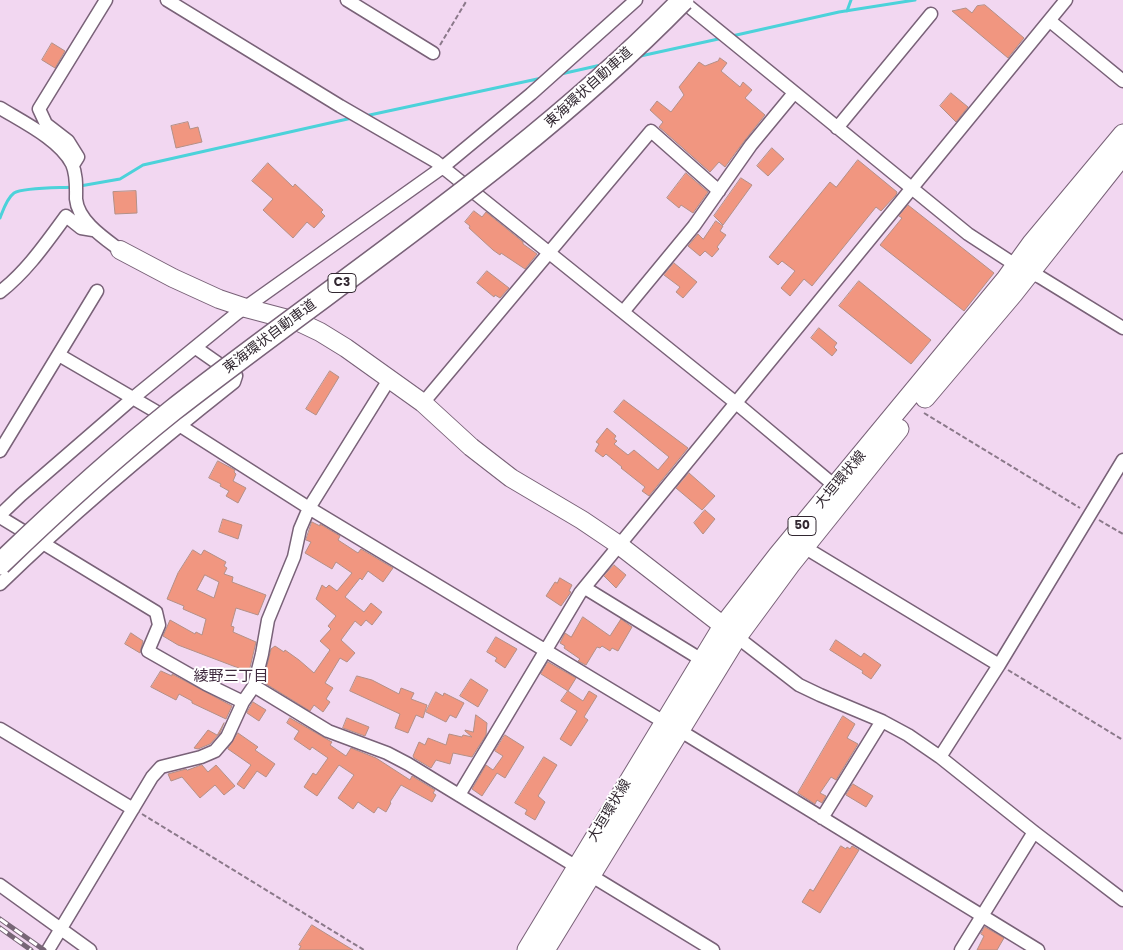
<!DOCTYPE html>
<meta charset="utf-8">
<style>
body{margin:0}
canvas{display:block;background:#f2d7f1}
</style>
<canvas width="1123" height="950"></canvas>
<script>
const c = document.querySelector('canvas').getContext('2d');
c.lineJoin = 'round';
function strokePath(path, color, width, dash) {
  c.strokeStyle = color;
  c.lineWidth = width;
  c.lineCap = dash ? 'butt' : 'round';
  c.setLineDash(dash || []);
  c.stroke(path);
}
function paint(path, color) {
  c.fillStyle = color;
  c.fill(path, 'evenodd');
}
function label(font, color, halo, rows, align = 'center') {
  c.font = font + ' Poppins,"Noto Sans JP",sans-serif';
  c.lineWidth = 4;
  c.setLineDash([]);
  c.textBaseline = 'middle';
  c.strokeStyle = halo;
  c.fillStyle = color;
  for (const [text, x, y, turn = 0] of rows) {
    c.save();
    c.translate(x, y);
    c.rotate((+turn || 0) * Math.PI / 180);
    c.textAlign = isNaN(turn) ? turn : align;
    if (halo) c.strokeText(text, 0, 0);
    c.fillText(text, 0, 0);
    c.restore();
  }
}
strokePath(new Path2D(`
 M847 11 851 0
 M732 36 839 12 915 0
 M636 57 723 38
 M561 74 601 65
 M365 116 542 78
 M80 186 120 179 143 165 352 118
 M0 218C3 210 7 198 14 193 24 187 61 188 74 187`), '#4cd2da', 3);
const building = new Path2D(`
 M985 5 1024 38 1008 58 952 11 966 8 972 13 977 6Z
 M52 43 65 51 55 68 42 60Z
 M720 58 727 63 721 71 740 87 743 82 752 90 745 98 765 115 745 140 725 167 719 162 710 172 659 127 663 122 650 110 657 101 671 112 684 95 679 87 699 62 705 66 718 61Z
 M951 93 968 107 956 122 940 106Z
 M188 122 190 129 198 127 202 142 176 148 171 126Z
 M772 148 784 159 768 176 757 166Z
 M858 160 897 192 896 195 881 211 876 207 812 286 804 279 790 296 781 288 795 271 782 261 778 265 769 257 830 182 836 187Z
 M268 163 293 187 295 184 323 210 321 212 325 216 314 228 307 222 293 238 263 210 273 199 252 181Z
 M686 173 708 192 693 213 681 205 679 208 667 198Z
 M741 178 752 185 723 225 714 216Z
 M136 191 137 213 115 214 113 192Z
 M908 205 994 273 964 311 880 245 902 218 899 216Z
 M474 211 482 217 486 212 523 242V244L537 254 525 269 501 253 500 255 493 250 469 228 470 226 465 222Z
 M716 221 723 226 720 231 726 235 717 247 719 249 712 257 705 251 700 256 688 246 698 234 703 239Z
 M674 263 697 282 683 298 676 292 680 287 664 275Z
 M487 271 509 288 500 298 495 295 494 297 477 283Z
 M859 281 931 340 911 364 839 306Z
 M819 328 837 343 834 347 837 350 832 356 811 338Z
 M330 371 339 377 316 415 306 409Z
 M624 400 688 448 649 496 642 491 645 487 621 468 622 467 606 454 603 457 595 451 599 444 596 442 607 428 616 436 614 439 617 441 614 444 628 455 634 450 658 470 669 457 614 412Z
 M218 461 235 470 234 472 236 474 233 481 246 488 238 503 226 496 229 491 220 486 221 484 209 478Z
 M689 473 715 496 702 510 676 488Z
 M705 510 715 519 703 534 694 523Z
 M223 519 242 525 238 539 219 532Z
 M312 522 320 526V524L340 536 338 540 358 553 361 549 393 568 383 582 368 571 362 580 360 578 345 597 364 612 371 603 382 612 372 625 366 620 361 626 355 621 341 640 355 653 347 662 340 658 325 683 333 688 326 699 330 702 323 712 314 705 310 711 263 682 271 649 275 646 284 652 285 650 299 660 314 673 330 650 320 641 331 629 328 626 336 616 316 599 322 585 326 588 329 585 337 591 352 573 336 562 332 569 305 553 311 542 306 540Z
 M193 550 201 555 204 550 226 562 224 566 227 568 224 574 233 577 232 582 266 595 258 615 236 608 231 626 234 627 233 632 256 642 249 672 178 645 163 636 170 620 195 634 196 632 202 635 206 619 183 609 184 606 167 599 178 573ZM205 575 219 582 214 598 197 590Z
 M614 565 626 575 616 588 604 576Z
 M560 578 572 585 569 591 571 592 561 606 546 596 555 582 557 583Z
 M583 617 610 636 621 619 632 627 618 651 612 648 610 651 602 646 600 648 597 647 586 665 578 661 580 659 564 648 565 646 560 643 565 633 571 637Z
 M131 633 143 641 140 653 125 644Z
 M496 637 517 649 505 668 495 661 497 658 487 652Z
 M836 640 861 657 864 653 881 665 871 679 862 673 863 671 830 650Z
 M548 662 576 678 568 691 541 674Z
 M161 671 172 676V674L232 706 226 719 192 703V701L179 694 176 700 151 687Z
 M357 676 372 680 399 694 401 688 414 693 411 699 427 705 423 718 416 715 408 733 395 728 400 714 350 691Z
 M471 679 488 690 478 707 460 696Z
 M568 691 583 701 589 691 597 696 584 717 588 720 571 746 560 739 577 711 561 701Z
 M436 692 443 696 444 693 464 703 456 718 450 715 446 722 426 712Z
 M253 702 266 710 259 721 247 713Z
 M476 715 487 723 486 735 472 757 453 753 450 764 436 760 431 768 414 758 413 756 419 742 425 745 428 738 446 745 449 734 462 737 463 735 472 737 465 731V730L473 732Z
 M843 716 855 724 847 738 858 744 836 780 831 777 820 793 826 796 822 803 817 800 815 804 798 793Z
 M290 718 330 741 332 742 330 745 346 756 351 748 376 758 410 780 412 776 435 790 433 793 436 795 432 802 401 785 390 802 391 803 386 812 378 807 374 813 358 802 353 809 338 798 354 775 339 765 317 796 304 787 313 773 316 775 328 758 312 747 310 750 294 739 299 731 287 723Z
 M347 718 369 727 365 736 343 728Z
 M224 723 220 733 210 744 198 749 194 748 208 730 217 735Z
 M238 733 258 747 255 750 275 764 266 777 257 771 244 789 237 784 251 765 228 749Z
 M505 735 524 747 505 778 497 773 482 796 472 789 486 765 493 770 503 756 495 751Z
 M544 757 557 765 538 796 545 802 535 820 525 814 527 810 515 803Z
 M202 765 208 772 216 765 235 786 224 795 215 785 200 798 182 777 171 781 168 774 186 769 187 770Z
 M853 784 873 796 866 807 846 795Z
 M841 846 846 849 847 847 850 849 852 846 859 850 820 913 802 902 810 889 813 891Z
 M312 925 325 933 353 950H299L301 946 299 945Z
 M985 927 1004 938 997 950H977L984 936 981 934Z`);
paint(building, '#f19680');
strokePath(building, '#b39087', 1);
const street = new Path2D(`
 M167 0 340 106 435 161 736 403 835 486
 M347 0 433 53
 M681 0 968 234 1017 266 1040 277 1123 328
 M1050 21 1123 81
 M0 108C23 122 60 140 72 164 77 175 76 187 76 199 78 221 104 238 120 250
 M837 128 931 14
 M73 165 78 157 68 141 46 124 39 109 106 0
 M0 292C27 271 46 243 66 216L81 228 93 230
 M623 312 694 226 751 145 794 93
 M59 355 179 425 309 508 664 722
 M423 403 651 131 719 191
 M0 451 97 291
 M0 515 21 495 133 398 236 314 443 167 531 94 636 0
 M0 517 156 612 159 625 148 651 206 684 243 702
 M804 547 999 665
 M0 584C74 512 153 446 234 382L236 376 196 348
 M585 588 702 660
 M737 637 799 685 820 695 882 721 908 735 940 757 1034 832 1123 900
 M254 686 328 731 387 753 408 764 713 950
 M0 729 133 809
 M679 730 1038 950
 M940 757 999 665 1123 460
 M459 795 580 593 1066 0
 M822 818 882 721
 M0 885 90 950
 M48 950 152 777 161 767 201 757 215 751 227 737 243 702 254 686 262 654 268 620 294 557 300 529 309 508 390 378
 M961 950 1034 832`);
const secondary = new Path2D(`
 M120 250 173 278 219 299 246 308 299 322 320 332 346 348 423 403 471 447 511 478 582 520 619 545 735 635`);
const primary = new Path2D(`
 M925 398 1013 294 1123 155
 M527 950 723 626 778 555 1006 279 1032 243 1123 134
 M545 950 737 637 790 565 899 429`);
strokePath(street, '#796278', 15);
strokePath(secondary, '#796278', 20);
strokePath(primary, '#796278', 21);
strokePath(new Path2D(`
 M440 45 467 0
 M924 413 1080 508
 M1099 520 1123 534
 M1008 670 1123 740
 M142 814 364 950`), '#8b798a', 2, [5, 2.5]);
strokePath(street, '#fff', 12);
strokePath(secondary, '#fff', 18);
strokePath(primary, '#fff', 19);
const rail = new Path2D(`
 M0 919 44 950
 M0 928 31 950`);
strokePath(rail, '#776676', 5);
strokePath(rail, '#fff', 3, [9]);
const highwayBridge = new Path2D(`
 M0 564C56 510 113 458 173 410 345 276 530 157 683 0`);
strokePath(highwayBridge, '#796278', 24, []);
strokePath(highwayBridge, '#fff', 21);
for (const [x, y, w] of [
 [342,283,28],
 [802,526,28]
]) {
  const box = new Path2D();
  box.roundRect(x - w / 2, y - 9.5, w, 19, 4);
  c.fillStyle = '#fff';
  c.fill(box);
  strokePath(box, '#322831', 1);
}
label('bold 12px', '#322831', null, [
 ["C3",342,283],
 ["50",802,526]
]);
label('14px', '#322831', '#fff', [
 ["東海環状自動車道",589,88,-42],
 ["東海環状自動車道",270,337,-37],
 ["大垣環状線",841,480,-50],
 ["大垣環状線",610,811,-59]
]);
label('15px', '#3f2a3e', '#fff', [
 ["綾野三丁目",231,677]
]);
</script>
